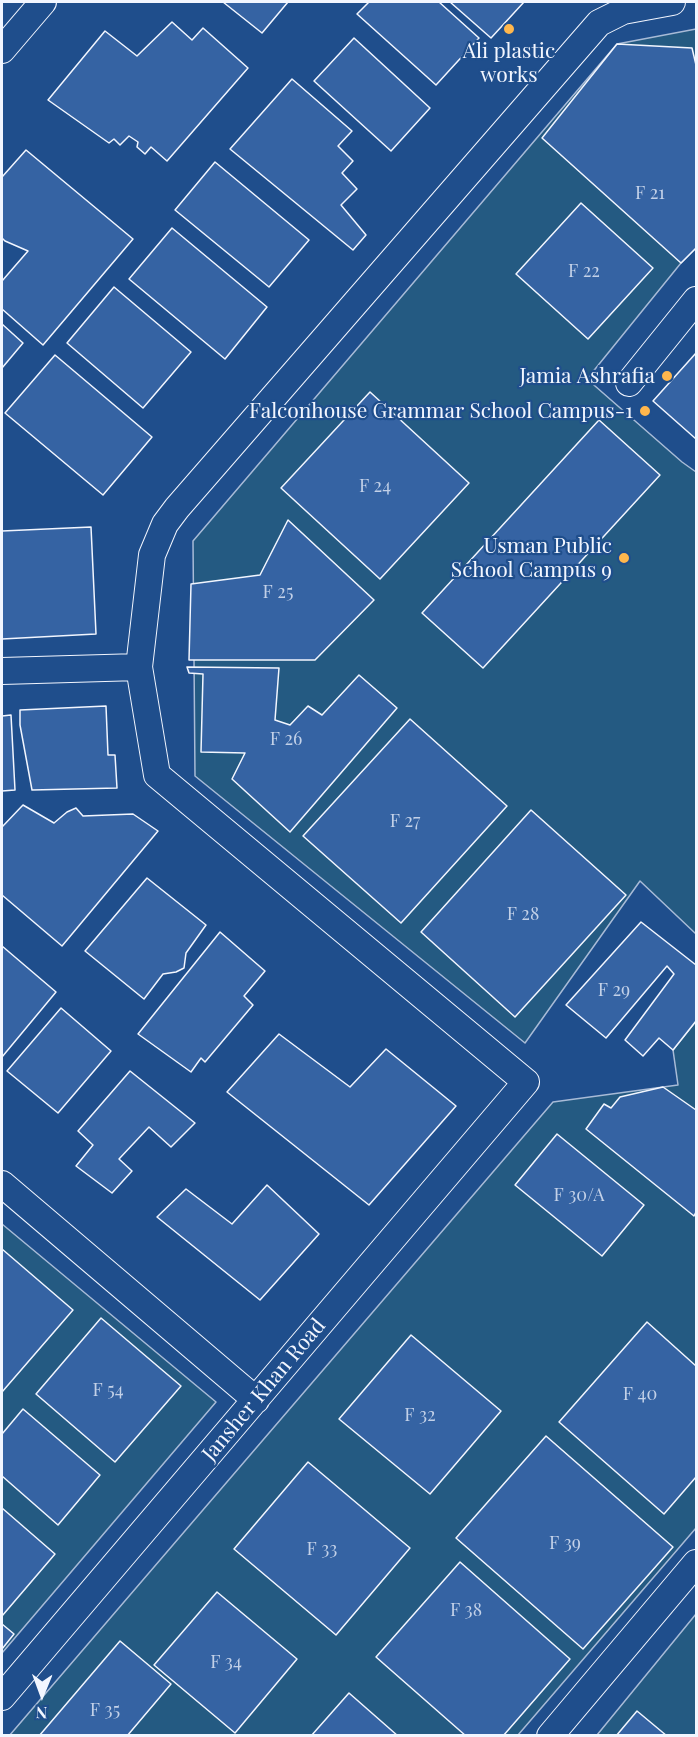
<!DOCTYPE html>
<style>
body{margin:0}
#map{position:relative;width:698px;height:1737px;overflow:hidden;background:#1f4e8c;font-family:"Playfair Display",serif}
canvas{display:block}
.frame{position:absolute;inset:0;border:3px solid #f2f6ff;pointer-events:none}
.north{position:absolute;left:12px;top:1665px;width:60px;height:60px;-webkit-text-stroke:4px #1f4e8c;paint-order:stroke;rotate:181deg;font-size:16px;font-weight:700;line-height:24px;text-align:center;color:#f2f6ff}
.north::after{content:'';display:block;margin:auto;width:21px;height:27px;background:#f2f6ff;clip-path:polygon(50% 0,100% 100%,50% 72%,0 100%)}
</style>
<div id="map">
<canvas width="698" height="1737"></canvas>
<div class="frame"></div>
<div class="north">N</div>
</div>
<script>
const c = document.querySelector('canvas').getContext('2d');
c.lineJoin = 'round';
function paint(path, color) {
  c.fillStyle = color;
  c.fill(path, 'evenodd');
}
function strokePath(path, color, width, dash) {
  c.strokeStyle = color;
  c.lineWidth = width;
  c.lineCap = dash ? 'butt' : 'round';
  c.setLineDash(dash || []);
  c.stroke(path);
}
function label(font, color, halo, rows, align = 'center') {
  c.font = font + ' "Playfair Display",serif';
  c.lineWidth = 4.5;
  c.setLineDash([]);
  c.textBaseline = 'middle';
  c.strokeStyle = halo;
  c.fillStyle = color;
  for (const [text, x, y, turn = 0] of rows) {
    c.save();
    c.translate(x, y);
    c.rotate((+turn || 0) * Math.PI / 180);
    c.textAlign = isNaN(turn) ? turn : align;
    if (halo) c.strokeText(text, 0, 0);
    c.fillText(text, 0, 0);
    c.restore();
  }
}
const green = new Path2D(`
 M696 29V248L681 263 587 379 682 462 696 472V934L640 881 525 1043 195 776 193 541 617 44Z
 M696 1021V1528L518 1735 9 1736 553 1102 678 1085 673 1050Z
 M2 1224 216 1402 2 1653Z
 M696 1614V1735H597Z`);
paint(green, '#245a82');
strokePath(green, '#a8bbd7', 1.5);
const building = new Path2D(`
 M223 2H288L262 33Z
 M369 2H439L479 38 436 85 357 14Z
 M450 2H524L491 38Z
 M172 22 192 40 203 28 248 68 167 161 151 147 145 154 137 147 138 142 129 136 120 145 114 139 109 143 48 100 105 31 137 56Z
 M354 38 430 108 391 151 314 81Z
 M617 44 692 48 696 65V248L681 263 542 138Z
 M292 79 352 131 338 146 353 161 342 173 357 189 341 205 366 235 353 250 230 149Z
 M26 150 133 239 43 345 2 309V281L28 251 5 241 2 238V177Z
 M215 162 309 240 269 287 175 210Z
 M581 203 653 268 588 339 516 274Z
 M172 228 267 307 225 359 129 279Z
 M114 287 191 352 143 408 67 343Z
 M2 324 23 343 2 368Z
 M696 353V439L653 401Z
 M55 355 152 437 103 495 5 413Z
 M370 392 469 483 380 579 281 488Z
 M599 420 660 475 483 668 422 613Z
 M288 520 374 600 315 660H189L191 584 260 575Z
 M91 527 96 634 2 639V531Z
 M187 667 279 668 275 720 290 725 308 706 322 715 359 675 397 708 290 832 232 779 245 753 201 752 203 674 189 673Z
 M106 706 108 755H115L117 788 32 790 20 725V710Z
 M11 715 15 790 2 791V716Z
 M410 719 507 806 401 923 303 836Z
 M23 805 54 823 67 812 76 808 83 816 133 814 158 831 62 946 2 895V827Z
 M531 810 626 895 515 1017 421 932Z
 M147 878 206 925 186 953 184 968 176 972 163 974 144 999 85 951Z
 M641 922 696 965V1021L673 1050 659 1038 643 1056 625 1040 674 974 667 966 606 1038 566 1005Z
 M220 932 265 971 244 996 253 1005 205 1062 201 1058 191 1072 138 1034Z
 M2 946 56 992 2 1057Z
 M61 1008 111 1051 58 1113 7 1071Z
 M279 1034 350 1087 386 1049 456 1106 369 1205 227 1092Z
 M130 1071 195 1123 171 1147 149 1127 119 1159 132 1171 112 1193 76 1166 93 1145 78 1131Z
 M663 1087 696 1110V1212L694 1216 586 1129 604 1104 611 1108 620 1097Z
 M557 1134 644 1205 602 1256 515 1185Z
 M267 1185 319 1234 260 1300 157 1217 186 1189 232 1224Z
 M2 1249 73 1310 2 1392Z
 M101 1318 181 1386 115 1462 36 1394Z
 M647 1322 696 1366V1477L664 1514 559 1422Z
 M411 1335 501 1411 430 1494 339 1419Z
 M23 1409 100 1475 58 1525 2 1476V1434Z
 M546 1436 673 1547 583 1649 456 1538Z
 M308 1462 410 1548 336 1635 234 1549Z
 M2 1508 55 1554 2 1616Z
 M460 1562 570 1659 503 1736H466L376 1657Z
 M217 1592 297 1659 235 1733 154 1665Z
 M2 1624 14 1634 2 1649Z
 M120 1641 171 1684 127 1736H39Z
 M349 1693 398 1736H311Z
 M637 1711 667 1736H616Z`);
paint(building, '#3563a3');
strokePath(building, '#f2f6ff', 1.5);
const street = new Path2D(`
 M2 50 43 2
 M629 383 696 300
 M2 671 139 667
 M2 1184 256 1400
 M2 1697 526 1082 157 775 139 667 152 555 165 524 177 508 599 23 623 11 672 2
 M550 1736 696 1563`);
strokePath(street, '#f2f6ff', 28);
strokePath(street, '#1f4e8c', 26);
for (const [x, y, r, color] of [
 [509,29,6,"#ffb74d"],
 [667,376,6,"#ffb74d"],
 [645,411,6,"#ffb74d"],
 [624,558,6,"#ffb74d"]
]) {
  const dot = new Path2D();
  dot.arc(x, y, r, 0, 2 * Math.PI);
  c.fillStyle = color;
  c.fill(dot);
  strokePath(dot, '#1f4e8c', 2);
}
label('18px', '#c3d1e8', null, [
 ["F 21",650,193],
 ["F 22",584,271],
 ["F 24",375,486],
 ["F 25",278,592],
 ["F 26",286,739],
 ["F 27",405,821],
 ["F 28",523,914],
 ["F 29",614,990],
 ["F 30/A",579,1195],
 ["F 54",108,1390],
 ["F 40",640,1394],
 ["F 32",420,1415],
 ["F 39",565,1543],
 ["F 33",322,1549],
 ["F 38",466,1610],
 ["F 34",226,1662],
 ["F 35",105,1710]
]);
label('21px', '#f2f6ff', '#1f4e8c', [
 ["Ali plastic",509,51,"center"],
 ["works",509,75,"center"],
 ["Jamia Ashrafia",655,376],
 ["Falconhouse Grammar School Campus-1",633,411],
 ["Usman Public",612,546],
 ["School Campus 9",612,570]
], 'right');
label('21px', '#f2f6ff', '#1f4e8c', [
 ["Jansher Khan Road",264,1390,-50]
]);
</script>
